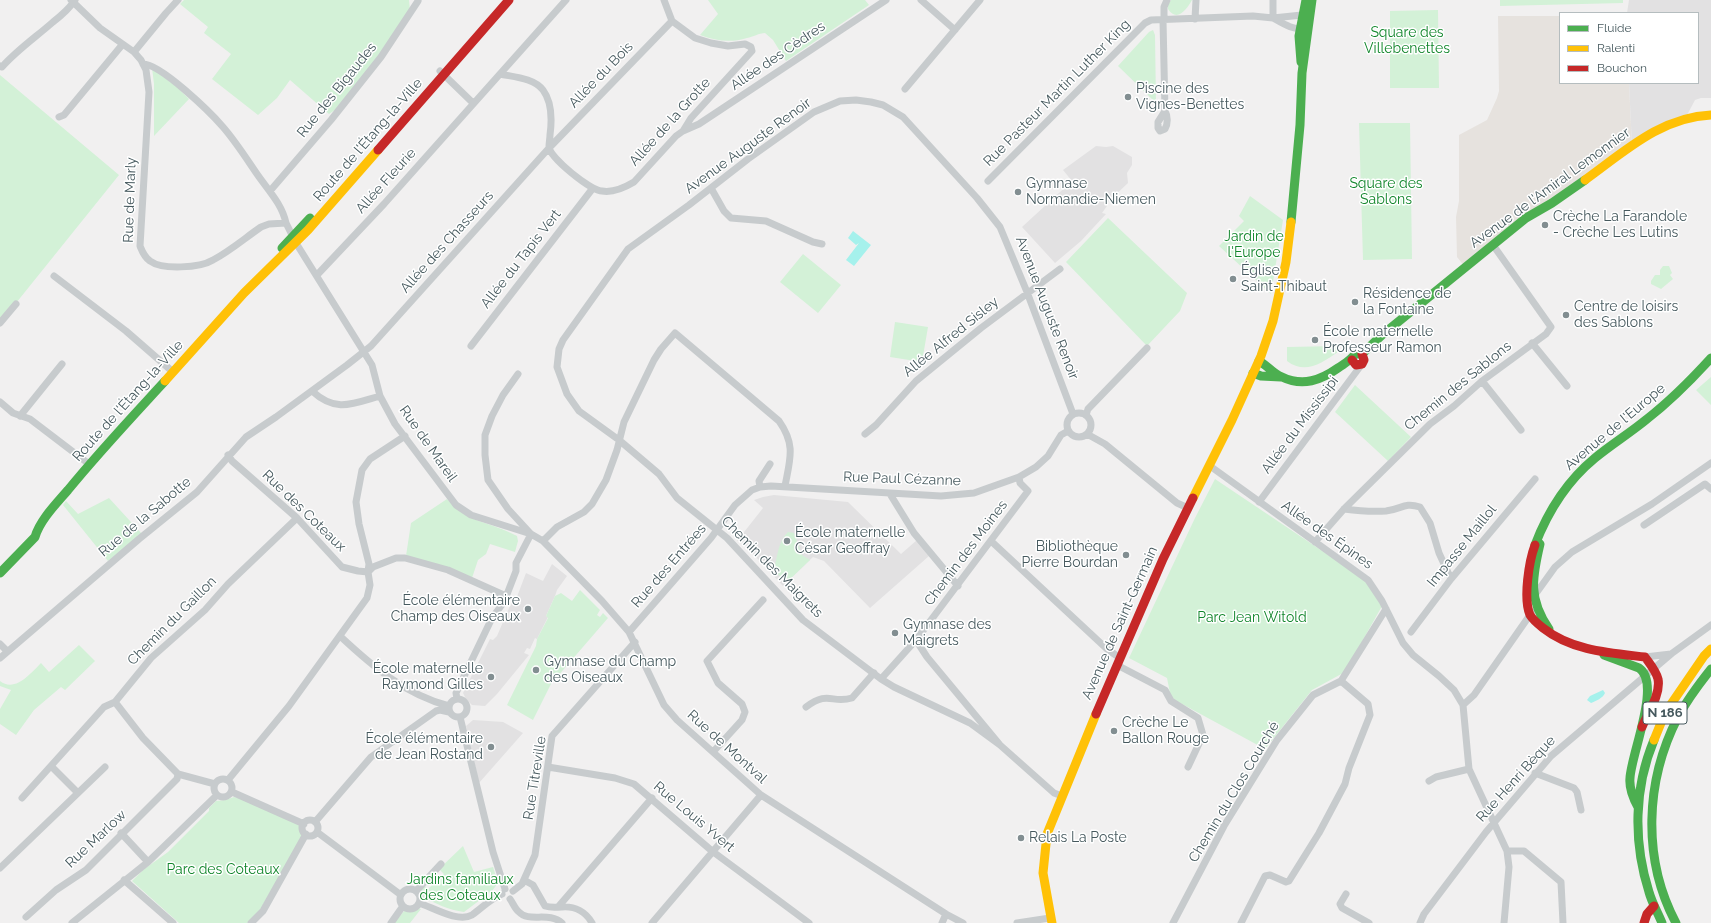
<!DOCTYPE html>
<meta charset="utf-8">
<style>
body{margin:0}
#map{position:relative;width:1711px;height:923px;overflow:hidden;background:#f1f0f0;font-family:Raleway,sans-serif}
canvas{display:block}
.legend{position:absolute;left:1559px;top:12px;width:140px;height:72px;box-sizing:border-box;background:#fff;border:1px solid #b5bdbf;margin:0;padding:5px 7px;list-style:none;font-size:12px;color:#46595e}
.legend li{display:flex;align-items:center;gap:8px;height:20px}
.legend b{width:20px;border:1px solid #b5bdbf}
</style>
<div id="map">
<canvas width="1711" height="923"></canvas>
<ul class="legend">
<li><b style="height:5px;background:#4caf50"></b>Fluide</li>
<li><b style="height:5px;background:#ffc107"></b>Ralenti</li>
<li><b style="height:5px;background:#c62828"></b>Bouchon</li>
</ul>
</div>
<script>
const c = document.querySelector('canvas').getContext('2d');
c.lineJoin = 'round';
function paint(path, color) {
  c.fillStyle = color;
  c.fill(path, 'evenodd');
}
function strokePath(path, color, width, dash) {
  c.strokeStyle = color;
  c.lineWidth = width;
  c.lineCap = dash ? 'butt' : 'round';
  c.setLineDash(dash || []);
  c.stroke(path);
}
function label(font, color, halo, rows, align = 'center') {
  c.font = font + ' Raleway,sans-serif';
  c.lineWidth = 3;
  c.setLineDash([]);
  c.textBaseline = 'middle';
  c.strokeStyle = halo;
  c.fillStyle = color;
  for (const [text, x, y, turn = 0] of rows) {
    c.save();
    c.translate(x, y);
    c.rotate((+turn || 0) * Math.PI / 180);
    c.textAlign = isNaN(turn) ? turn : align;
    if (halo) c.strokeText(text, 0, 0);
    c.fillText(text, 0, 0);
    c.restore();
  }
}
paint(new Path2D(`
 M1498 16H1560V83H1629L1632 146 1465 267 1457 257 1456 217 1459 201V135L1487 120 1497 98 1499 91Z`), '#e6e2de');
paint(new Path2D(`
 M1629 0H1711V98H1701L1695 100 1686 117 1632 146 1629 83H1698V13H1627Z
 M1096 146 1106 147 1113 146 1132 157V165L1127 173 1128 183 1107 203V206L1102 213 1106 214 1081 241 1055 263 1022 227 1072 181 1063 170Z
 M774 495 848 502 901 554 917 540 929 556 870 608 824 561 813 557 783 586 740 540 737 541 763 508 754 500 763 497Z
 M552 564 567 576 557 590 555 596 546 616 548 617 537 639 535 638 530 649 527 648 524 653 529 655 497 694 485 706 472 705 466 699 463 693 490 639 493 640 497 636 512 601 515 602 526 573 543 581Z
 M473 720 503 722 523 733 479 783 466 726Z`), '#e2e1e2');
paint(new Path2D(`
 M184 0H409L410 10 379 58 335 110 329 114 290 80 277 98 258 115 212 79 231 54 204 33 208 27 180 4Z
 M708 0H865L869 5 786 61 773 40 765 33C759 33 753 37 747 38 731 43 716 41 700 35L718 14Z
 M1171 0H1192C1187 9 1177 23 1168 9V4Z
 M1500 0H1623V3L1500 6Z
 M1438 10 1439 88H1390V11Z
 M1153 30 1155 35 1156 103 1118 66 1149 32Z
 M152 68 177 87 189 99 154 136V84Z
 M0 75 119 175 0 323Z
 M1359 123H1410L1412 259 1363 260Z
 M1250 196 1283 220 1271 294 1219 246 1244 221 1239 216Z
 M1108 218 1187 293 1180 311 1147 346 1066 262Z
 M803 254 841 285 818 313 780 282Z
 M1663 266H1669L1672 273 1670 275 1673 279 1661 289 1651 284V281L1655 275H1660V270Z
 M895 322 928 327 922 362 890 357Z
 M1338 346V352C1322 363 1305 375 1287 361V347Z
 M1711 377V405L1696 390Z
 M1355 385 1411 437 1388 461 1335 412Z
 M1215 479 1367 581 1382 606 1345 672 1312 690 1265 749 1171 698 1167 678 1129 658 1195 518Z
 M109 498 142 534 108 561 63 505 66 501 78 514Z
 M447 499C468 524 490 521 517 536L518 541 515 552 490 544 486 554 478 560 472 578 406 556 411 523Z
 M788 532 794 533 802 555 810 560 786 583 774 570C777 558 778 541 788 532Z
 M580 590 600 610 597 615 600 617 603 613 608 618 551 684 533 720 507 705 536 646 537 639 548 618 546 616 555 596 561 593 572 601Z
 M79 645 95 661 65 690 61 687 34 710 16 735 0 724V709L11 690 0 686V681C15 693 31 673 41 663L49 672Z
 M234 797 239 798 300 825V830L302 836 260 910 247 923H179L132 881 143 870 168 852 209 811V808L216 801 225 800Z
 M463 846 474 872 493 867 498 883 492 891 464 912C449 910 434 903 421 896L420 891 424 885 428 889 444 874 439 869Z
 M417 908 421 909 410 923H394L405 910Z`), '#d3f1d7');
paint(new Path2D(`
 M853 231 871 245 854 266 846 260 859 243 856 245 848 238Z
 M1603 690 1605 693C1603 698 1596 701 1591 703L1587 700 1590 696Z`), '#a5f1ec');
strokePath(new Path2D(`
 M71 0 100 28 134 52 141 60 146 70 149 92 140 246C142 251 144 257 150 261 162 270 200 268 213 260 230 251 245 238 261 227L269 224 286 223 296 243 372 365 380 396 395 424 456 505 471 515 531 534 543 541 602 601 629 632 664 705 677 720 761 795 946 914 963 923
 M921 0 955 30
 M1273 0V18
 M1273 18C1282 23 1294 31 1304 28
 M1195 19 1196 0
 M1163 20 1165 111C1168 116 1168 124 1165 129L1160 131 1158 128V122L1165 111
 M1164 20V7L1167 0
 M134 52 166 13 178 0
 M143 64C161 64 211 113 223 127 236 142 246 158 257 174 268 190 282 204 286 223
 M0 66 2 67C17 50 36 37 53 22 62 15 69 9 75 0
 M440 71 473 103
 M500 74C514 77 534 78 543 90 552 102 552 120 550 135 550 138 549 143 549 147 550 158 591 191 602 191 613 193 624 188 634 182L676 136 683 131 691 118 752 51 751 47 745 44 728 46 711 43 695 38 672 21 664 0
 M905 89 980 0
 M59 117 64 115 122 45
 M683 131 699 124 886 0
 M988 181 1145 23 1151 20 1253 16 1273 18 1302 15 1306 17
 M711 188 724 211 731 218 766 221 813 242 822 244
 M270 191 331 120 381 57 418 1
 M317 275 384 204 566 0
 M54 276 126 331 173 372
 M0 323 16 304
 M1532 343 1567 386
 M471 346 593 188
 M518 374 503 395 492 416 485 435V455L488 480 508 509 531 534
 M1482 381 1521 430
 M312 391C336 413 352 404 380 396
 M0 402 13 413 30 419 89 464
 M1067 425a12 12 0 1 1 24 0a12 12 0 1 1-24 0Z
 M1086 415 1088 409 1147 348
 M20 416 62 364
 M865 434 876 425 916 381 981 328 1060 269
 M1087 434 1105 444 1177 503 1188 508
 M228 455 232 461 297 518 342 567 358 571 368 572
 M1210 466 1368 580 1382 601 1403 643 1413 655 1439 676 1454 690 1463 705 1469 769 1507 851 1509 867 1504 923
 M760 487 759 481 770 464
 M890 494 914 533 958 586
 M1259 502 1362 364
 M1344 509C1359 511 1372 512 1386 511 1402 509 1404 502 1420 507L1430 523 1439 553 1451 579
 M1644 525 1705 484 1711 489
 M543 541 557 527 584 512 592 504 606 480 617 450 624 422 654 360 661 349 675 333 779 421C796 445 790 459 785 486
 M991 541 1107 649 1120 658
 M1315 542 1344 509 1430 424 1454 406 1482 381 1546 334 1551 327 1493 245
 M368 572 373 567 396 558H405L448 570 506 596
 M1532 594 1534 595 1537 592 1555 567 1572 552 1652 504 1711 463
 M629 632 711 538 735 505 752 490 760 487 771 486 941 496 974 493 1019 477 1036 467 1048 456 1061 435 1068 431
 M1411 632 1451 579 1535 479
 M340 636C372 666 406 695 449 706
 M916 640 927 657 1000 745 1054 793 1062 796
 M0 644 7 651
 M1645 657 1671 654
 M0 658 139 539 197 492 246 437 276 417 347 365 371 346 549 148 672 21
 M1117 665 1165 690 1171 701 1198 718 1203 735 1188 767
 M881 679 916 640 1028 491 1020 483 1019 477
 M449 708a9 9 0 1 1 18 0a9 9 0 1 1-18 0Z
 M457 699 456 693 492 618 504 602 516 571V563L531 534
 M115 702 143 738 178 774 215 784
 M1463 705 1474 695 1532 612
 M806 707C829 690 831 704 852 698L874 673
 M460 717 493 852 505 889
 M1000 745 970 723 894 687 881 679 803 620 727 538 677 498 659 474 619 440 579 411 567 394 557 367 559 349 563 340 628 249 689 205 748 159 814 112 840 101 856 100 871 102 883 105 903 117 977 198 1000 227 1027 292 1073 414
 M713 752 742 720 745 712 742 704 718 683 707 661 763 600
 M51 766 78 793
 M548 767 615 778 634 784 712 851 809 923
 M1535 773 1574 788 1577 792 1581 810
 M214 788a9 9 0 1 1 18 0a9 9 0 1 1-18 0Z
 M228 780 289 706 367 598 370 585 368 572 369 564 359 524 356 502 362 470 370 459 405 436
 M1429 781 1436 777 1469 769
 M232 792 304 824
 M22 798 104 707 115 702 151 658 205 610 228 584 297 518
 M302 828a8 8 0 1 1 16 0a8 8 0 1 1-16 0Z
 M315 822 371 757 436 711 440 710 449 712
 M317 832 401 895
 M121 833 148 862
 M1507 851H1524L1561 882 1563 923
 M0 868 105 767
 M124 880 173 923
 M524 880 533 885 545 906C551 908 556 907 562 907 575 906 586 912 592 923
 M400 899a10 10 0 1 1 20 0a10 10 0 1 1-20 0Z
 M416 891 441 864
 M513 891 522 884 535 855 552 736 635 642
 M1346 894 1340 904 1342 908 1369 923
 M510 899C513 903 515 909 519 912 529 923 549 911 562 923
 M419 903C432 907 458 923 472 915 482 908 490 899 502 894
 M558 907 652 798
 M26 917 56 890 86 870 177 779 178 774
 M72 923 148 862 217 795
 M251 923 263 911 306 834
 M391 923 403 906
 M652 923 761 795
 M942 923 946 914
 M1017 923 1050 918
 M1173 923 1224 826 1277 740 1313 695 1341 681 1386 609
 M1241 923 1265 876 1270 875 1286 882 1289 881 1319 833 1345 784 1349 768 1370 715 1368 704 1341 681
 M1420 923 1424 914 1486 832 1551 756 1671 654 1711 625`), '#c7cbcd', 7);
strokePath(new Path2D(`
 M1301 62 1299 36 1306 0
 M1291 222 1300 125 1302 73 1312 0
 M282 248 310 218
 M1259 361C1267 365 1273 374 1282 377 1303 387 1321 380 1338 368 1345 363 1350 361 1355 354H1362L1382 335 1526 218 1552 203 1585 180
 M1253 373 1261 376 1281 377
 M1540 544C1532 578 1528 599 1549 629
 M1535 545C1548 511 1567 481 1595 458 1612 444 1630 433 1647 419 1670 401 1691 380 1711 358
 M0 573 35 537C40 520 56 504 68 490 99 452 132 417 165 381
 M1604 655 1639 668C1662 683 1631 754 1630 778 1629 788 1633 798 1638 807
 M1654 740C1634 788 1633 842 1649 892 1652 903 1658 913 1662 923
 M1676 923C1642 859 1645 781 1678 717 1687 700 1699 684 1711 669`), '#4caf50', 9);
strokePath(new Path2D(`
 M1585 180C1624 152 1661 117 1711 115
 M165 381 244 293 308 230 378 150
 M1193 498 1232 420 1261 356 1273 321 1286 262 1291 222
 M1654 740 1665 713 1704 656 1711 649
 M1052 923 1043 873 1047 834 1096 714`), '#ffc107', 9);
strokePath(new Path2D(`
 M378 150 509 0
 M1352 360 1356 365 1362 364 1364 360 1362 354
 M1535 545C1529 561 1523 599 1530 615 1533 620 1538 624 1543 628 1572 651 1610 653 1645 657 1650 664 1656 671 1658 679 1661 694 1648 713 1642 727
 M1096 714 1163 559 1193 498
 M1644 923 1647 914 1654 906`), '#c62828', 9);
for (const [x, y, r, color] of [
 [1128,97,4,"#828e91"],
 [1018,192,4,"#828e91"],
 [1545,225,4,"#828e91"],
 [1233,279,4,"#828e91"],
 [1355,302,4,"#828e91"],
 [1566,315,4,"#828e91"],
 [1315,340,4,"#828e91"],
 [787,541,4,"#828e91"],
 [1126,555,4,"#828e91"],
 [528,609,4,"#828e91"],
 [895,633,4,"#828e91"],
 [536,670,4,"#828e91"],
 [491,677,4,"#828e91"],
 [1114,731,4,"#828e91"],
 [491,747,4,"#828e91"],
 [1021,838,4,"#828e91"]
]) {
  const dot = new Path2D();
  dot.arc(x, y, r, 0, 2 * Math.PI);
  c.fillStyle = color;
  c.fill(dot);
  strokePath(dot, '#fff', 1.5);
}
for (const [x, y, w] of [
 [1665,713,44]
]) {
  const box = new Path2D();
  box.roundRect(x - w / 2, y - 11, w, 22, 3);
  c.fillStyle = '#fff';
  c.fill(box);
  strokePath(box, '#46595e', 1);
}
label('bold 13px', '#46595e', null, [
 ["N 186",1665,713]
]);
label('14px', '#11862b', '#fff', [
 ["Square des",1407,33],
 ["Villebenettes",1407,49],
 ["Square des",1386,184],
 ["Sablons",1386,200],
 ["Jardin de",1254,237],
 ["l'Europe",1254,253],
 ["Parc Jean Witold",1252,618],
 ["Parc des Coteaux",223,870],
 ["Jardins familiaux",460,880],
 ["des Coteaux",460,896]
]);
label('14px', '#46595e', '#fff', [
 ["Allée des Cèdres",778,56,-34],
 ["Allée du Bois",601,75,-46],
 ["Rue des Bigaudes",337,90,-51],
 ["Rue Pasteur Martin Luther King",1057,93,-45],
 ["Allée de la Grotte",670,122,-48],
 ["Route de l'Étang-la-Ville",368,140,-49],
 ["Avenue Auguste Renoir",748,146,-36],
 ["Allée Fleurie",386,181,-48],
 ["Avenue de l'Amiral Lemonnier",1550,188,-36],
 ["Rue de Marly",130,200,-88],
 ["Allée des Chasseurs",447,242,-48],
 ["Allée du Tapis Vert",521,259,-52],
 ["Avenue Auguste Renoir",1047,308,69],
 ["Allée Alfred Sisley",951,337,-39],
 ["Chemin des Sablons",1458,386,-39],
 ["Route de l'Étang-la-Ville",128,401,-48],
 ["Allée du Mississipi",1300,425,-53],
 ["Avenue de l'Europe",1615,427,-40],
 ["Rue de Mareil",428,444,55],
 ["Rue Paul Cézanne",902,479,2],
 ["Rue des Coteaux",304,511,44],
 ["Rue de la Sabotte",145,517,-40],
 ["Allée des Épines",1327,535,35],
 ["Impasse Maillol",1462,546,-51],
 ["Chemin des Moines",966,553,-53],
 ["Rue des Entrées",669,566,-49],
 ["Chemin des Maigrets",772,567,45],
 ["Chemin du Gaillon",172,621,-45],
 ["Avenue de Saint-Germain",1120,623,-66],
 ["Rue de Montval",727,747,42],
 ["Rue Titreville",535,778,-81],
 ["Rue Henri Bèque",1516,779,-48],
 ["Chemin du Clos Courché",1234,792,-59],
 ["Rue Louis Yvert",694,817,40],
 ["Rue Marlow",96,839,-43]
]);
label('14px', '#46595e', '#fff', [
 ["Piscine des",1136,89],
 ["Vignes-Benettes",1136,105],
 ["Gymnase",1026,184],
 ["Normandie-Niemen",1026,200],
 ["Crèche La Farandole",1553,217],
 ["- Crèche Les Lutins",1553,233],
 ["Église",1241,271],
 ["Saint-Thibaut",1241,287],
 ["Résidence de",1363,294],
 ["la Fontaine",1363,310],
 ["Centre de loisirs",1574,307],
 ["des Sablons",1574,323],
 ["École maternelle",1323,332],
 ["Professeur Ramon",1323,348],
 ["École maternelle",795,533],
 ["César Geoffray",795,549],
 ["Bibliothèque",1118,547,"right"],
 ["Pierre Bourdan",1118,563,"right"],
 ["École élémentaire",520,601,"right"],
 ["Champ des Oiseaux",520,617,"right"],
 ["Gymnase des",903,625],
 ["Maigrets",903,641],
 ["Gymnase du Champ",544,662],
 ["des Oiseaux",544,678],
 ["École maternelle",483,669,"right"],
 ["Raymond Gilles",483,685,"right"],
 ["Crèche Le",1122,723],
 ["Ballon Rouge",1122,739],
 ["École élémentaire",483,739,"right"],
 ["de Jean Rostand",483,755,"right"],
 ["Relais La Poste",1029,838]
], 'left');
</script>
